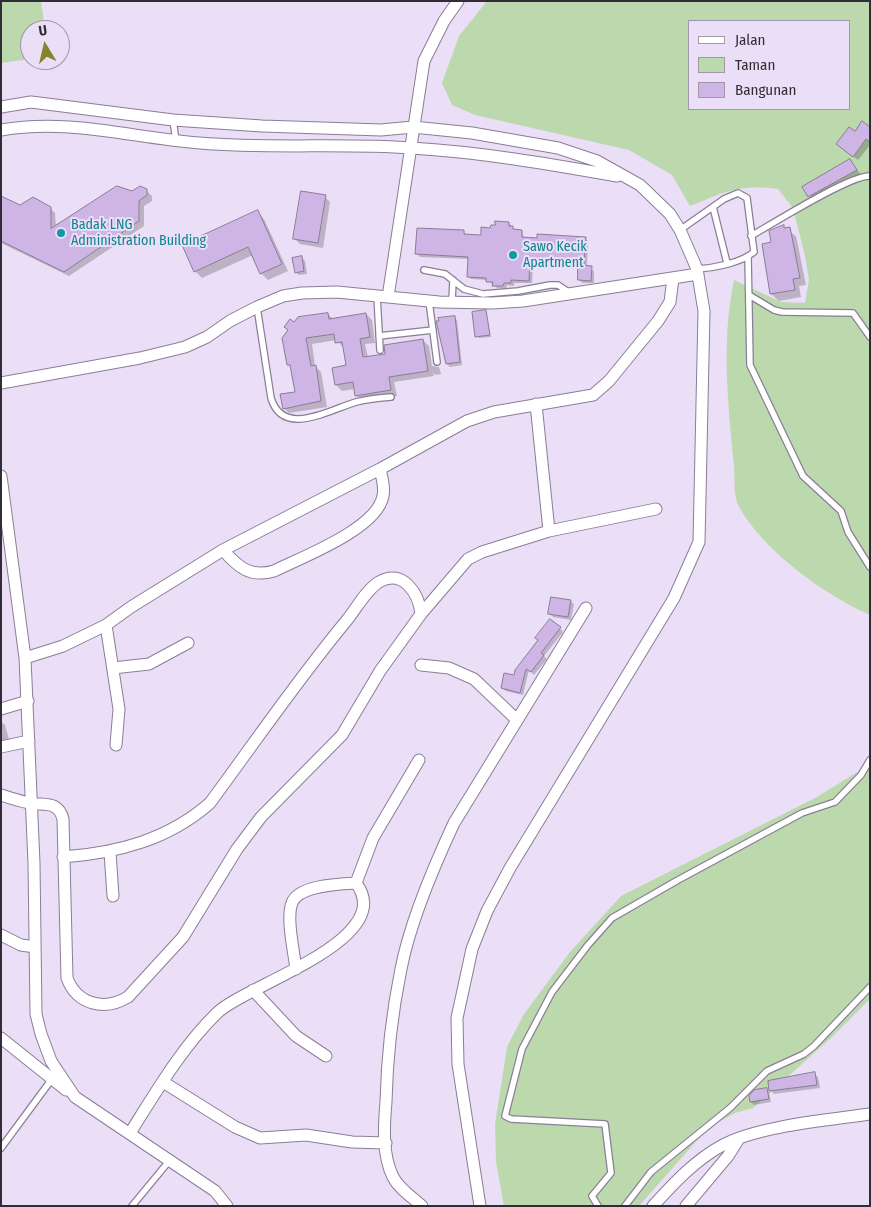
<!DOCTYPE html>
<style>
body{margin:0}
#map{position:relative;width:871px;height:1207px;overflow:hidden;background:#ebdef7;font-family:"Fira Sans Condensed",sans-serif}
canvas{display:block}
.frame{position:absolute;inset:0;border:2px solid #312c35;pointer-events:none}
.legend{position:absolute;left:688px;top:20px;width:162px;height:90px;box-sizing:border-box;background:#ebdef7;border:1px solid #a197a9;margin:0;padding:6px 9px;list-style:none;font-size:15px;color:#312c35}
.legend li{display:flex;align-items:center;gap:10px;height:25px}
.legend b{width:25px;border:1px solid #a197a9}
.north{position:absolute;left:20px;top:20px;width:50px;height:50px;box-sizing:border-box;background:#ebdef7;border:1px solid #a197a9;border-radius:50%;rotate:351deg;font-size:14px;font-weight:700;line-height:20px;text-align:center;color:#312c35}
.north::after{content:'';display:block;margin:auto;width:18px;height:22px;background:#85842d;clip-path:polygon(50% 0,100% 100%,50% 72%,0 100%)}
</style>
<div id="map">
<canvas width="871" height="1207"></canvas>
<div class="frame"></div>
<ul class="legend">
<li><b style="height:6px;background:#fff"></b>Jalan</li>
<li><b style="height:14px;background:#bcd9ae"></b>Taman</li>
<li><b style="height:14px;background:#cfb5e5"></b>Bangunan</li>
</ul>
<div class="north">U</div>
</div>
<script>
const c = document.querySelector('canvas').getContext('2d');
c.lineJoin = 'round';
function paint(path, color) {
  c.fillStyle = color;
  c.fill(path, 'evenodd');
}
function strokePath(path, color, width, dash) {
  c.strokeStyle = color;
  c.lineWidth = width;
  c.lineCap = dash ? 'butt' : 'round';
  c.setLineDash(dash || []);
  c.stroke(path);
}
function label(font, color, halo, rows, align = 'center') {
  c.font = font + ' "Fira Sans Condensed",sans-serif';
  c.lineWidth = 4;
  c.setLineDash([]);
  c.textBaseline = 'middle';
  c.strokeStyle = halo;
  c.fillStyle = color;
  for (const [text, x, y, turn = 0] of rows) {
    c.save();
    c.translate(x, y);
    c.rotate((+turn || 0) * Math.PI / 180);
    c.textAlign = isNaN(turn) ? turn : align;
    if (halo) c.strokeText(text, 0, 0);
    c.fillText(text, 0, 0);
    c.restore();
  }
}
paint(new Path2D(`
 M1 1H41L45 30H30V59L1 63Z
 M487 1H870V615C823 594 765 552 739 507 733 497 735 477 734 466 728 403 721 342 734 280L781 302 805 303 809 280 805 256 793 208 778 189C739 184 725 192 690 206L672 175 629 150 475 115 452 105 442 83 459 36ZM690 21H850V109H690Z
 M870 759V999L832 1037 753 1108 735 1113 717 1123 700 1137 639 1206H504L496 1162 495 1124 507 1047 524 1014 570 952 621 896 817 797 867 766Z`), '#bcd9ae');
paint(new Path2D(`
 M870 128V145L858 160 843 149 855 133Z
 M850 160 861 175 815 202 804 187Z
 M146 190 152 196V201L144 206V226L69 276 1 243V197L20 207 50 208 55 213 56 227 132 192Z
 M325 197 330 202 323 248 300 244 295 239Z
 M257 211 264 219 288 271 268 280 261 273 253 255 202 278 195 271Z
 M509 223 515 230 521 231 524 238H585L588 241 587 267 594 271V283H582L579 279V267L533 264 532 283H514V286L507 285 506 289 497 288 487 280 471 279 468 276 469 259 420 257 416 253 464 232 467 235 482 236 492 229Z
 M783 227 796 236 806 285 799 286 801 297 779 301 771 294 772 243Z
 M301 257 305 261 307 274 299 275 296 272Z
 M485 312 491 337 479 338 477 336Z
 M328 314 333 319 366 314 372 320 375 343 365 344 368 357 386 355 423 340 429 346 432 366 439 367 441 374 435 375 433 372 434 376 394 382 397 396 362 401 356 395 355 389 342 391 336 385 347 366 344 348 336 340 312 344 315 366 321 372 327 407 289 413 283 407 296 393 293 369 288 365 294 324Z
 M454 317 457 320 462 365 450 367 447 364Z
 M570 601 574 604 571 620 553 617 550 614Z
 M560 628 563 632 544 656 547 659 534 675 529 670 523 695 506 691 502 688Z
 M1 721 5 725 10 743 1 746Z
 M814 1074 818 1077 820 1088 774 1094 771 1091Z
 M766 1089 769 1093 771 1102 754 1105 751 1102Z`), '#0003');
const building = new Path2D(`
 M862 121 870 127V142L866 139 853 157 836 144 849 127 855 131Z
 M850 159 857 170 808 197 802 187Z
 M117 186 132 191 140 186 147 189V195L139 201V221L64 272 1 241V196L20 205 33 197 51 207V228Z
 M301 191 326 195 318 243 293 239Z
 M258 210 282 264 260 274 248 247 194 272 182 245Z
 M495 221 509 222V226H513V229L522 230V237L537 238V234L586 237 584 264 530 262 529 281 511 280V283H504L503 286H492L493 282H486V278L467 277 468 257 415 254 417 228 464 230V234L481 235V227L490 228 491 225H495Z
 M784 225V228L790 227 800 278 793 279 795 290 770 294 762 244 771 242 769 231Z
 M302 256 304 271 295 273 292 258Z
 M578 265 592 266 591 281 578 280Z
 M486 310 490 335 475 337 472 312Z
 M328 313 329 319 366 313 370 337 360 339 363 357 385 354 384 345 423 339 428 371 389 377 391 390 355 396 353 382 335 385 332 368 346 365 342 342 335 343 334 334 306 338 311 366 316 365 321 401 283 409 280 394 295 392 290 365H287L282 338 288 330 284 327 290 319 294 322 298 317Z
 M455 316 460 362 446 364 436 321H439L438 318Z
 M551 597 571 600 568 617 548 614Z
 M550 619 561 627 541 653 544 655 531 672 526 669 520 693 501 688 504 673 514 675 515 670 538 640 535 638Z
 M815 1072 817 1085 769 1091 768 1081Z
 M767 1088 769 1099 750 1102 749 1096 754 1090Z`);
paint(building, '#cfb5e5');
strokePath(building, '#887d93', 1);
const lane = new Path2D(`
 M173 120 176 141
 M713 207 727 263
 M680 230 724 199 738 193 747 198 754 252C741 263 714 268 697 269
 M751 236C772 224 850 175 870 176
 M748 256 750 365 803 476 841 511 848 532 870 567
 M424 270 445 274 464 289 483 294 518 291 550 285H558L570 293
 M749 295 774 310 782 312 853 313 870 337
 M377 296 380 350
 M429 301 437 362
 M452 302 453 280
 M257 307 271 398C283 438 329 410 356 402 367 399 379 398 391 397
 M379 336 433 330
 M1 1148 52 1079
 M132 1206 170 1160
 M598 1206 592 1196 611 1173 605 1124 511 1119 505 1116 522 1049 552 992 588 945 612 918 678 880 802 813 835 802 861 775 870 760
 M625 1206 651 1172 730 1108 767 1071 804 1054 814 1046 870 987`);
const street = new Path2D(`
 M1 107 31 102 173 120 262 126 381 130 413 127 472 133 558 148 597 161 640 185 670 214 680 230 697 269 704 311 699 542 674 598 510 868 487 911 472 949 457 1018 458 1064 480 1206
 M1 130C69 118 133 138 200 143 270 149 341 143 411 148 480 152 549 164 617 176
 M388 297 424 61 444 21 458 1
 M1 383 140 358 185 347 207 337 230 321 257 307 283 296 302 293 337 292 439 302 492 303 523 301 698 274
 M536 404 549 531
 M1 476 25 658 34 863 36 1014 41 1034 51 1061 75 1097 215 1191 227 1206
 M223 550C238 567 250 578 274 571 302 557 377 529 383 496 385 487 382 478 380 469
 M106 625 119 709 116 745
 M25 658 63 646 106 625 131 607 223 550 380 469 467 421 494 412 593 395 609 381 658 321 670 302 673 278
 M421 665 449 668 474 679 517 720
 M113 668 149 664 188 643
 M1 709 28 701
 M1 747 29 741
 M1 795C10 798 20 801 29 803 44 806 58 800 63 819L67 978C77 1005 105 1011 128 997L183 937 237 849 261 817 342 735 380 671 421 614 468 559 482 552 549 531 656 509
 M110 852 113 896
 M63 857C117 853 168 840 210 803 255 742 298 679 347 620 356 609 366 590 379 582 403 568 419 594 421 614
 M356 883 373 838 419 760
 M1 935 21 945 35 947
 M296 969C294 952 286 918 292 903 298 885 340 884 356 883
 M253 990 296 1036 326 1056
 M1 1038 66 1090
 M163 1082 235 1127 260 1138 306 1135 352 1142 386 1143
 M130 1133C156 1092 182 1047 217 1013 245 985 399 940 356 883
 M422 1206C412 1197 399 1189 393 1177 382 1155 384 1125 386 1102 387 1057 392 1013 401 969 410 922 434 866 454 823L586 608
 M653 1206C674 1183 695 1160 723 1145 758 1126 829 1120 870 1114
 M686 1206 728 1156 738 1140`);
strokePath(lane, '#8a7e95', 8);
strokePath(street, '#8a7e95', 13);
strokePath(lane, '#fff', 5.5);
strokePath(street, '#fff', 11);
for (const [x, y, r, color] of [
 [61,233,5,"#0f9aa8"],
 [513,255,5,"#0f9aa8"]
]) {
  const dot = new Path2D();
  dot.arc(x, y, r, 0, 2 * Math.PI);
  c.fillStyle = color;
  c.fill(dot);
  strokePath(dot, '#ebdef7', 2);
}
label('14px', '#0d838f', '#ebdef7', [
 ["Badak LNG",71,225],
 ["Administration Building",71,241],
 ["Sawo Kecik",523,247],
 ["Apartment",523,263]
], 'left');
</script>
